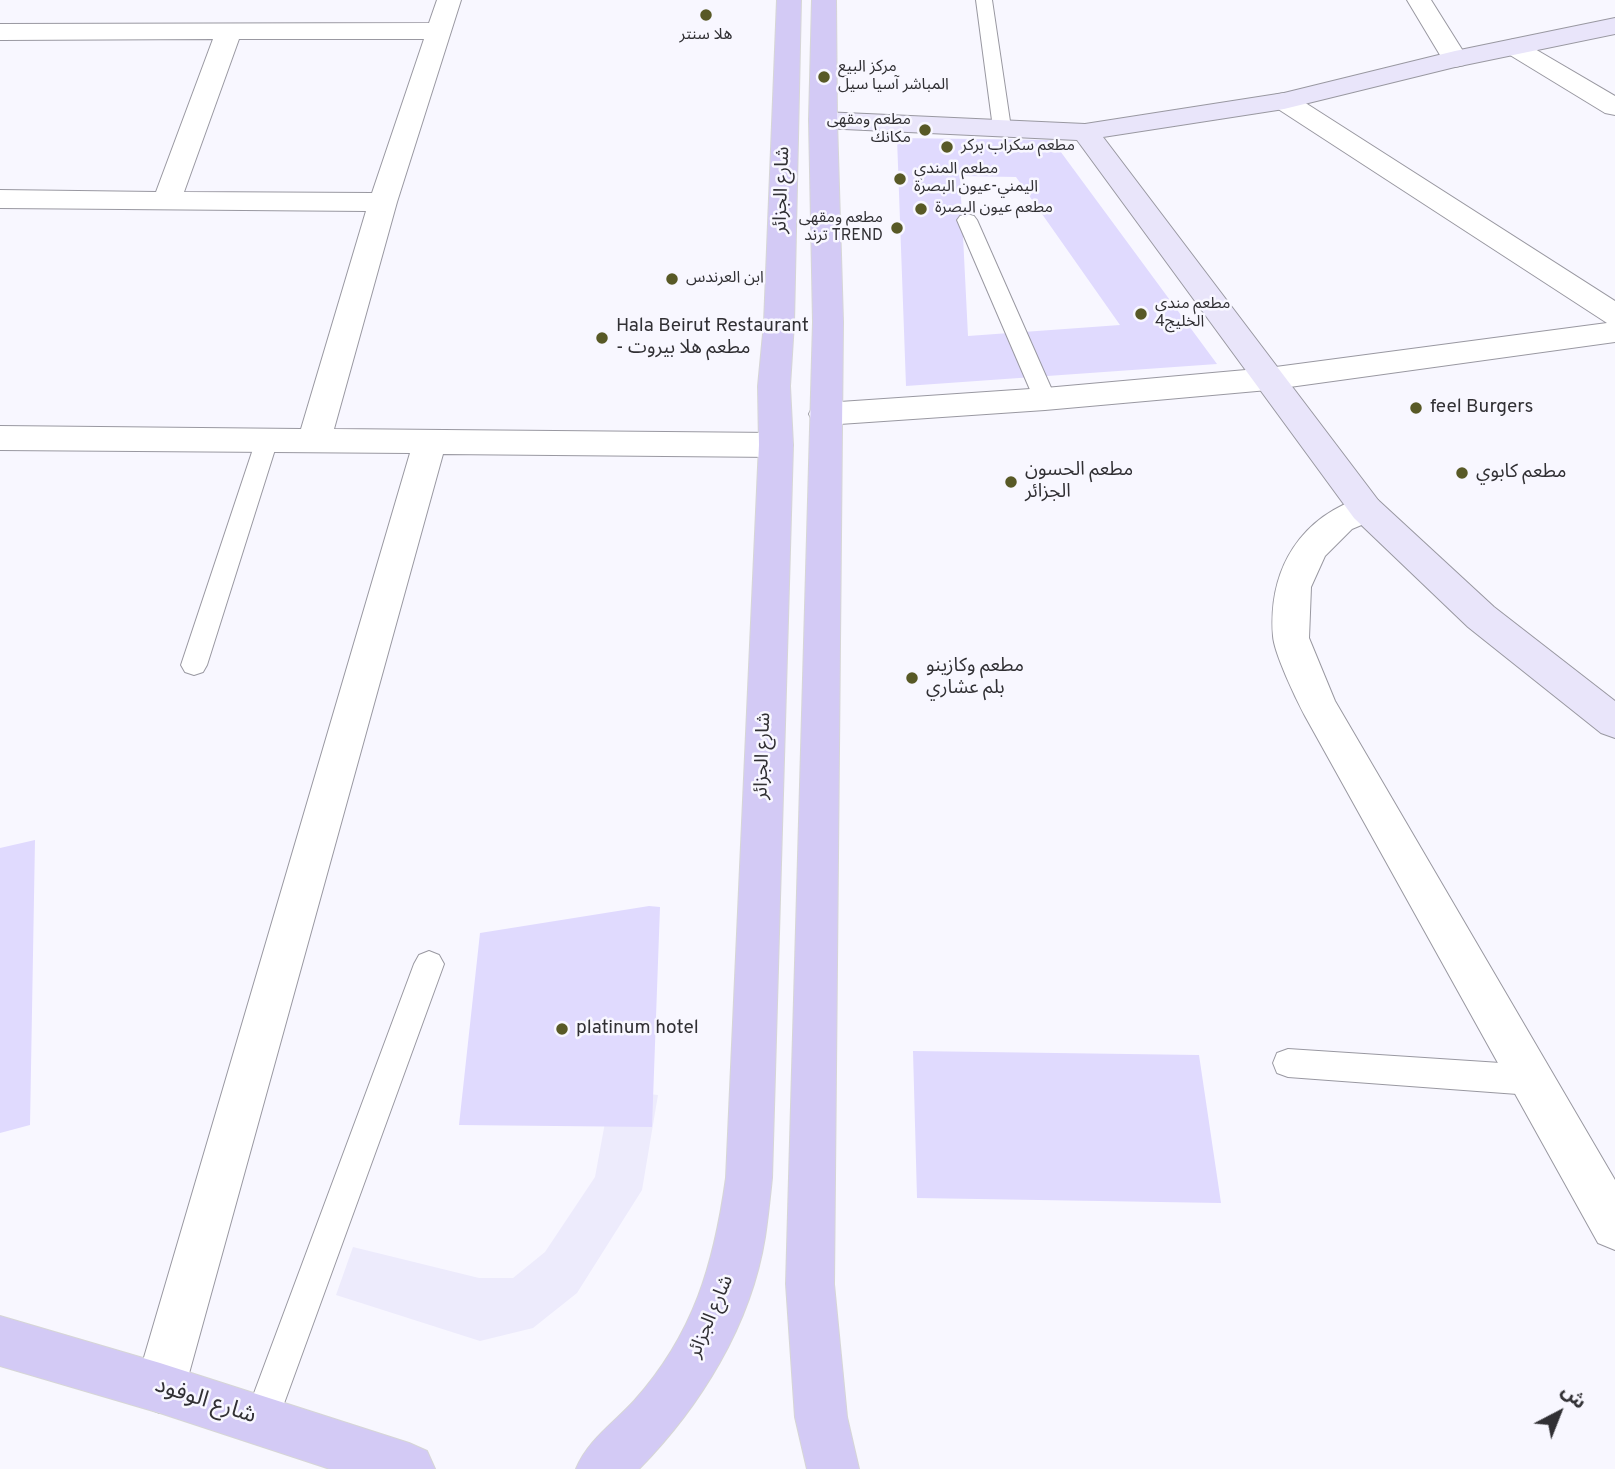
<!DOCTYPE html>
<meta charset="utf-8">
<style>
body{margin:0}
#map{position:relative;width:1615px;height:1469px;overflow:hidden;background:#f8f7ff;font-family:Overpass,"Noto Sans Arabic",sans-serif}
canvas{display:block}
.north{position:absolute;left:1524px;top:1378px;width:70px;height:70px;-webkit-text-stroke:5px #f8f7ff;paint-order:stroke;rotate:42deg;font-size:19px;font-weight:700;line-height:28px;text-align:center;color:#313034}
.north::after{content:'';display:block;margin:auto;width:24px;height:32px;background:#313034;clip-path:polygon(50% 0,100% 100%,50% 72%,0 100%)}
</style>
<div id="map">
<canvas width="1615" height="1469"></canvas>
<div class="north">ش</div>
</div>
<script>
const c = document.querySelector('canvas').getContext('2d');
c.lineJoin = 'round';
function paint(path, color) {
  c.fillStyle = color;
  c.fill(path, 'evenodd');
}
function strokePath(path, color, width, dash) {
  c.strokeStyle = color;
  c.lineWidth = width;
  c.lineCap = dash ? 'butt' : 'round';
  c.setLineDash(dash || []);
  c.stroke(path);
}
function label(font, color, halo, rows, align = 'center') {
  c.font = font + ' Overpass,"Noto Sans Arabic",sans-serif';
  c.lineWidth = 5;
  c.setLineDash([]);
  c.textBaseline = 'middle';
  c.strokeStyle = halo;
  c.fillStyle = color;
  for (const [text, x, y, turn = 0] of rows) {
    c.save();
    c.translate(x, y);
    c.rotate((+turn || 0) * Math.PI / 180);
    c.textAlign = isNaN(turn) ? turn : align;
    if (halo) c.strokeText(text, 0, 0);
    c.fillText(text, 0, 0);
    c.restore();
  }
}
paint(new Path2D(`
 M611 1090 658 1095 642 1190 577 1293 533 1328 480 1341 336 1295 353 1247 479 1278H513L545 1252 595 1177Z`), '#edebfc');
paint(new Path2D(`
 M897 138 1052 140 1217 364 906 386ZM960 176 1016 177 1120 325 968 336Z
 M35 840 30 1125 0 1133V848Z
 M649 906 660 907 652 1127 459 1125 480 933Z
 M913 1051 1199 1055 1221 1203 917 1198Z`), '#e0dafe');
const lane = new Path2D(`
 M976 0H992L1011 128 1002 134 993 128Z
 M967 214 974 216 977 220 1056 399 1053 404 1045 407 1037 404 1034 399 957 220 960 216Z
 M267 432 275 434 278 440 207 665 203 672 194 675 185 672 181 665 256 440 259 434Z
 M429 951 439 955 444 964 278 1420 273 1432 261 1437 249 1432 244 1420 414 964 419 955Z
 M1288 1049 1531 1065 1542 1070 1546 1080 1542 1090 1531 1095 1288 1077 1277 1073 1273 1063 1277 1053Z`);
const street = new Path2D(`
 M437 0H461L397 202 334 429 776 433 788 437 793 445 788 453 776 457 443 454 185 1388 178 1406 160 1413 142 1406 135 1388 410 453 0 450V426L301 429 366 211 0 208V190L156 192 213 39 0 40V24L429 23ZM239 39H424L372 193 184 192Z
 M1407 0H1431L1468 59 1464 65 1455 67 1446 65Z
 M1514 39 1523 42 1615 96V115L1605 113 1505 52 1501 47 1505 42Z
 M1284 93 1293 95 1615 301V342L1268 390 1045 410 825 425 813 422 809 414 813 406 825 403 1045 388 1268 368 1607 323 1275 107 1271 101 1275 95Z
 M1366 496 1378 500 1383 509 1378 518 1352 529 1325 556 1311 587 1309 638 1335 701 1615 1180V1250L1598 1243 1305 716C1296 699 1274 653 1273 636 1268 568 1301 516 1366 496Z`);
const secondary = new Path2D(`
 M1615 18V34L1455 67 1284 109 1103 137 1378 500 1494 607 1615 701V738L1601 733 1468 627 1354 518 1077 140 823 128 813 126 809 120 813 114 823 112 1085 124 1284 93 1455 51Z`);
const primary = new Path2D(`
 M777 0H801L794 323 790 386 793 445 772 1178C770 1197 768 1217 765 1237 751 1325 700 1407 639 1469H576C588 1440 613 1424 634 1401 694 1334 714 1264 726 1178L759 445 758 386 764 323Z
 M812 0H836L837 120 843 322 834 1284 847 1417 859 1469H807L795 1417 786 1284 813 322 809 120Z
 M0 1316 160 1363 409 1443 427 1451 435 1469H330L160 1413 0 1366Z`);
strokePath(lane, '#9998a1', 2);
strokePath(street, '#9998a1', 2);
strokePath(secondary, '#9998a1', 2);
strokePath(primary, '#d6d6d6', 2);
paint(lane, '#fff');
paint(street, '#fff');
paint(secondary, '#e9e5fa');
paint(primary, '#d3caf5');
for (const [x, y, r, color] of [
 [706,15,7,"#585926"],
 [824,77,7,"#585926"],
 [925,130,7,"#585926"],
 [947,147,7,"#585926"],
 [900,179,7,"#585926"],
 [921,209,7,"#585926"],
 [897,228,7,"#585926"],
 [672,279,7,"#585926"],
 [1141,314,7,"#585926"],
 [602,338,7,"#585926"],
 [1416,408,7,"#585926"],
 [1462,473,7,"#585926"],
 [1011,482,7,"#585926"],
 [912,678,7,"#585926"],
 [562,1029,7,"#585926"]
]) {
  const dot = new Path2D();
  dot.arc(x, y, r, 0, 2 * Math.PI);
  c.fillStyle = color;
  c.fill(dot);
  strokePath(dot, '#f8f7ff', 2.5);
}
label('16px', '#313034', '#f8f7ff', [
 ["هلا سنتر",706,36,"center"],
 ["مركز البيع",838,68],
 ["المباشر آسيا سيل",838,86],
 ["مطعم ومقهى",911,121,"right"],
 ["مكانك",911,139,"right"],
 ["مطعم سكراب بركر",961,147],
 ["مطعم المندي",914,170],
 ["اليمني-عيون البصرة",914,188],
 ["مطعم عيون البصرة",935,209],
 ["مطعم ومقهى",883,219,"right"],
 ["ترند TREND",883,237,"right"],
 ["ابن العرندس",686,279],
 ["مطعم مندي",1155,305],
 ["الخليج4",1155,323]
], 'left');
label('19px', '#313034', '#f8f7ff', [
 ["شارع الجزائر",783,190,-88],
 ["شارع الجزائر",764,756,-88],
 ["شارع الجزائر",712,1317,-67]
]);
label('19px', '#313034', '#f8f7ff', [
 ["Hala Beirut Restaurant",616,327],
 ["- مطعم هلا بيروت",616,349],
 ["feel Burgers",1430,408],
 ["مطعم الحسون",1025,471],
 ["الجزائر",1025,493],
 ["مطعم كابوي",1476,473],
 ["مطعم وكازينو",926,667],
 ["بلم عشاري",926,689],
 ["platinum hotel",576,1029]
], 'left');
label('23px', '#313034', '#f8f7ff', [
 ["شارع الوفود",205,1402,18]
]);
</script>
